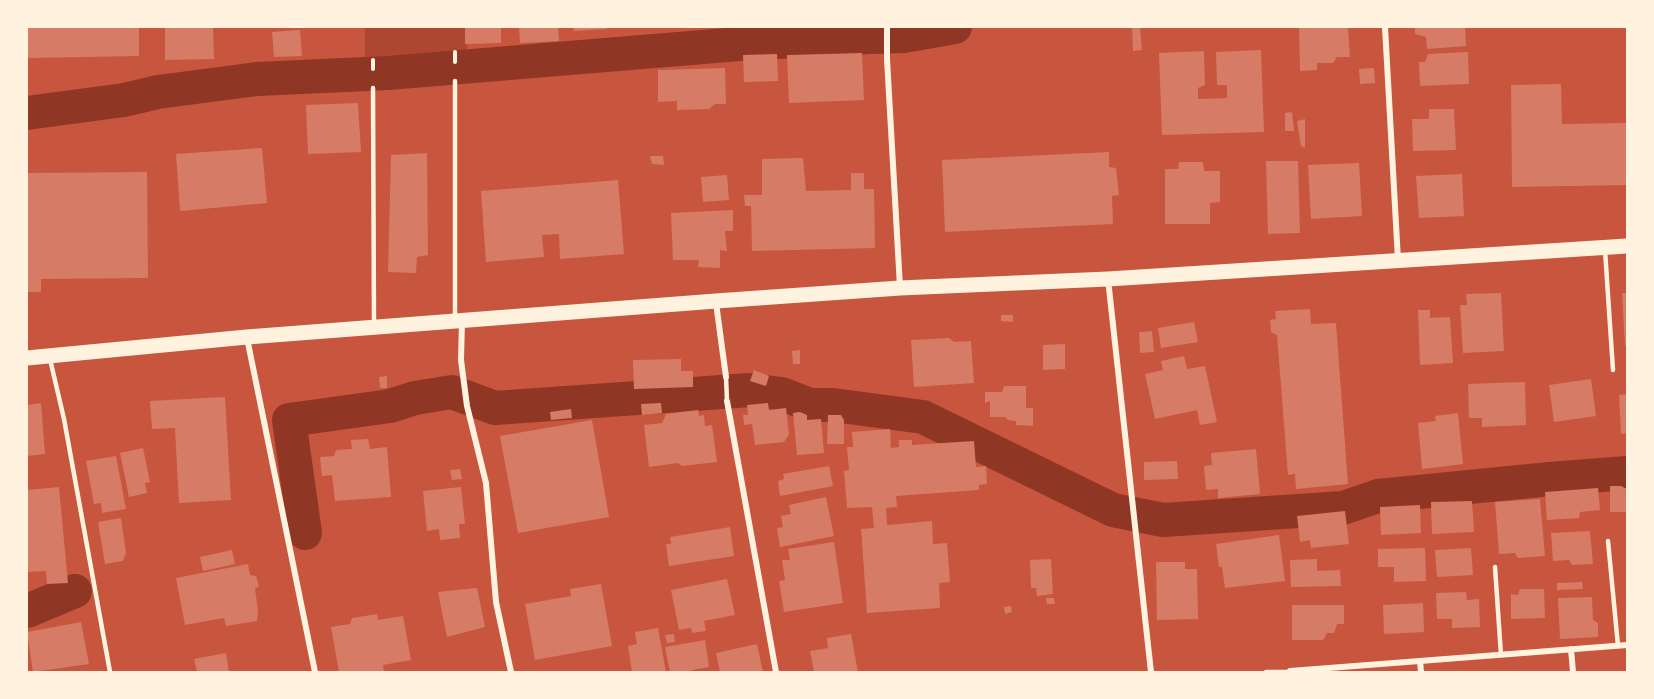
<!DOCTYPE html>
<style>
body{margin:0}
#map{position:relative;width:1654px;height:699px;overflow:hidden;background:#c8553d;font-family:Signika,sans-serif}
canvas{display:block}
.frame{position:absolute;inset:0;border:28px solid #fff3e0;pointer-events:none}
</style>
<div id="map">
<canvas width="1654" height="699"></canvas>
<div class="frame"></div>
</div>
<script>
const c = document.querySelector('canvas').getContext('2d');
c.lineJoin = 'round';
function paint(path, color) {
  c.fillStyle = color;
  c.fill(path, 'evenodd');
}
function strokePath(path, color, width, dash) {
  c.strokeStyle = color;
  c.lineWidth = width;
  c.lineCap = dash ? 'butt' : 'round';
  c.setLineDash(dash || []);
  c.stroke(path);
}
paint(new Path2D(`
 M365 27H467V51L365 61Z`), '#ae4732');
strokePath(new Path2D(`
 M27 113 124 100 158 92 257 79 388 73 739 44 870 37 904 36 955 27
 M305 533 289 420 390 406 415 398 452 392 495 408 750 390 782 394 810 405H833L923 417 1113 510 1163 520 1343 508 1378 496 1550 479 1627 473
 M27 611 75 591`), '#8f3625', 34);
paint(new Path2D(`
 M27 27H139V56L27 58Z
 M165 27H213L214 59 165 60Z
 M465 27H501V43L465 44Z
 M519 27H558L559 41 520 43Z
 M573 27H607V29L574 31Z
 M1132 27H1140L1142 50 1133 51Z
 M1299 27H1348L1350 57H1337L1333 63H1317V70L1300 71Z
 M1415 27H1465L1466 46 1427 49 1426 37 1415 34Z
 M300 30 302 56 274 57 272 32Z
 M1261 50 1264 132 1162 135 1159 53 1204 51 1205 85 1198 88V99L1227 98V85H1217L1216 52Z
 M1468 52 1469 84 1420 86 1419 62H1425L1428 54Z
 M862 53 864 100 789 103 787 55Z
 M777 54 778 81 744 82 743 55Z
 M725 68 726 104H715L709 109 677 110V101L658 102V70Z
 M1374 68 1375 83 1360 84 1359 69Z
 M1561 84 1562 124 1627 123V185L1512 187 1511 85Z
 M358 103 361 152 308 154 306 105Z
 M1429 109H1454L1456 150 1413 151 1412 119H1429Z
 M1292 112 1294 131H1285V113Z
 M1305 119V148L1301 146 1297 121Z
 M262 148 267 203 180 211 176 154Z
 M1109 152V167L1116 168 1119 195 1112 196 1113 224 945 232 942 160Z
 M427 153 428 255 417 257 416 273 388 272 391 155Z
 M650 156H663L664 165 652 164Z
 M803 158 806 191 851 190V173H864V189H874L875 248 752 251 751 206H745L744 195H762V159Z
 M1266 161H1298L1300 233 1268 234Z
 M1179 162H1203L1204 171H1220V202L1210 203V224H1165V169H1178Z
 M1359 163 1362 216 1311 219 1308 165Z
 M147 172 148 278 41 279V292H27V173Z
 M1462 174 1464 216 1419 218 1416 176Z
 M727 175 729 200 703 202 701 177Z
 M618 180 624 254 560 259 559 234 542 235 544 257 486 262 481 191Z
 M733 210V231H725L727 251 720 250V268L698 267 699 260H673L671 213Z
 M1501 293 1504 351 1463 353 1460 305H1467L1466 294Z
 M1622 293H1627V346H1625Z
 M1310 309 1311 324 1336 323 1348 484 1296 489 1295 474 1288 475 1277 335 1271 332 1270 320 1276 319 1275 311Z
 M1418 310H1430V318L1450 317 1453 363 1420 365Z
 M1001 315H1013V322L1001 321Z
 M1194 322 1198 342 1161 348 1158 328Z
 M1152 331 1154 352 1140 353 1139 332Z
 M949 338 954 342 971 341 974 383 914 387 911 340Z
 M1065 344V369L1043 370V345Z
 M800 350V364H793L792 351Z
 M1184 356 1187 369 1205 366 1217 422 1200 425 1197 410 1155 419 1145 374 1163 370 1161 361Z
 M681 359V371H693V387L634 389 633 360Z
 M754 370 769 376 766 386 750 381Z
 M387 376V388H380L379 377Z
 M1591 379 1596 416 1554 422 1549 385Z
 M1525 382 1526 425 1482 427V418H1469L1468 384Z
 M1004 386H1026V408H1033V426L1016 425V421L1008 420 1005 417H990V401L985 403V392H1002Z
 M1627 394V433L1621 434 1619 395Z
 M225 397 231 500 179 503 175 428 152 429 150 401Z
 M41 403 45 454 27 456V405Z
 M661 403 662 413 642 415 641 404Z
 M768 403 769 410 786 408 789 434 784 442 755 445 752 424 744 425 743 415H748L747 405Z
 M571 409 572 418 551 420 550 412Z
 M698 410 699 416 704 415 705 426 712 425 717 462 682 466 678 463 649 467 644 425 662 423 666 414Z
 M800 412 807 415V420L821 419 824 453 797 455 793 413Z
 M1458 413 1463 464 1422 469 1418 423 1436 421 1435 416Z
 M828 415H841L844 420V444H827Z
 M592 420 609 517 518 533 500 436Z
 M890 429 891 448 899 447V440H912V445L974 441 976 467 986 466 987 484 979 485V490L896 496 897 507 886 508 887 525 932 521 933 544 947 543 950 582 939 583 940 608 867 613 861 529 874 528 872 507 847 508 844 471 849 470 847 447H853L852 432Z
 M368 439 370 449 387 447 391 497 335 501 332 475 322 476 320 457 334 456 336 450 352 449 351 440Z
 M143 448 150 482 145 483 147 493 129 497 120 453Z
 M1256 449 1260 494 1218 498V489L1206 490 1204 466 1212 465 1211 453Z
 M116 456 126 509 102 513 101 503 94 504 86 461Z
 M1177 461 1178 479 1144 480V462Z
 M829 466 833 486 780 496 778 481 784 479 783 474Z
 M460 469 462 479 452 480 450 470Z
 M1610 486H1621L1627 489V512H1610Z
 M59 487 68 583 47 584 46 571 27 572V490Z
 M461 487 465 524H459L460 538 440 540 439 529 427 531 423 491Z
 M1598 488 1600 510 1580 512 1579 518 1547 520 1545 492Z
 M826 497 834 536 780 547 777 528 783 527 781 516 791 514 789 505Z
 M1540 499 1545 556 1518 558 1515 553 1499 554 1495 502Z
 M1472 501 1474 532 1432 534 1431 502Z
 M1420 505 1421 533 1381 535 1380 507Z
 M1345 511 1349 544 1311 548 1310 540 1300 542 1297 516Z
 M121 518 126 553 123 561 105 564 98 522Z
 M730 527 734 556 669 566 666 544H671L670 537Z
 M1590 531 1593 564 1572 565 1569 560 1553 561 1551 533Z
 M1279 535 1285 581 1225 588 1222 567H1219L1216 544Z
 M834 542 843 603 784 612 779 581 785 580 782 560H790L788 549Z
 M1425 548 1426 581 1394 582V567H1378V549Z
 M1471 548 1473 575 1437 577 1435 550Z
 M232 550 235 564 203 571 200 557Z
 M1051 559 1053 594 1037 596 1036 588H1031L1030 560Z
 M1317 559V571L1340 570 1341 586 1291 587 1290 560Z
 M1156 562H1185V569H1197L1198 619 1157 620Z
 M248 564 250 575 256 576 259 586 255 589 258 610 257 621 226 626 224 618 185 625 176 578Z
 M727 579 735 615 704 621 706 631 692 633 691 628 679 630 671 590Z
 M1582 582 1583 589 1557 590V583Z
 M601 584 612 646 535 660 525 604 571 596 570 589Z
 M477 588 485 627 447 637 438 592Z
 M1520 589H1544L1545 618 1511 619V594L1518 595Z
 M1466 592 1467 600 1479 599 1480 627 1452 628V619H1437L1436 593Z
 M1592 597 1593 620 1598 623V637L1560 639 1558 598Z
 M1046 598H1054L1055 604H1047Z
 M1423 603 1424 632 1384 634 1383 605Z
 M1292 605H1344V624H1337L1334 633H1327L1323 640H1292Z
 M1011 606 1012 612 1005 614 1004 607Z
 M377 614 378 620 403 616 411 660 383 665 384 672H339L331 627 350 624 352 618Z
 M81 622 89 664 33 672 27 632Z
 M658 628 666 672H632L628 646 637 644 635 632Z
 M674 634 675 642 667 643 665 635Z
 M851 634 858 672H814L810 651 828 648 827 638Z
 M705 640 709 667 692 670 693 672H670L665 647Z
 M757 644 763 672H720L716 653Z
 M226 653 229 672H197L194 659Z`), '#d67c66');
strokePath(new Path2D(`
 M455 52V62
 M373 60V69`), '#fff3e0', 4);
strokePath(new Path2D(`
 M373 88 374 325
 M1605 250 1613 370
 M455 318V81
 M50 359 64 419 110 672
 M726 377 727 401
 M1608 541 1618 646
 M1495 567 1501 655
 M1266 672H1290`), '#fff3e0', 4.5);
strokePath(new Path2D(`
 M887 27V59L900 287
 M1385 27 1398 260
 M1108 279 1151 672
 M716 303 726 377
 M462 321 461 360 467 406 486 483 496 602 511 672
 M247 338 315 672
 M727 401 776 672
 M1571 649 1573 672
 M1420 661 1421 672
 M1290 671 1627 645`), '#fff3e0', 6);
strokePath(new Path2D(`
 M27 358 247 337 716 301 900 288 1108 279 1627 246`), '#fff3e0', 15);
</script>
